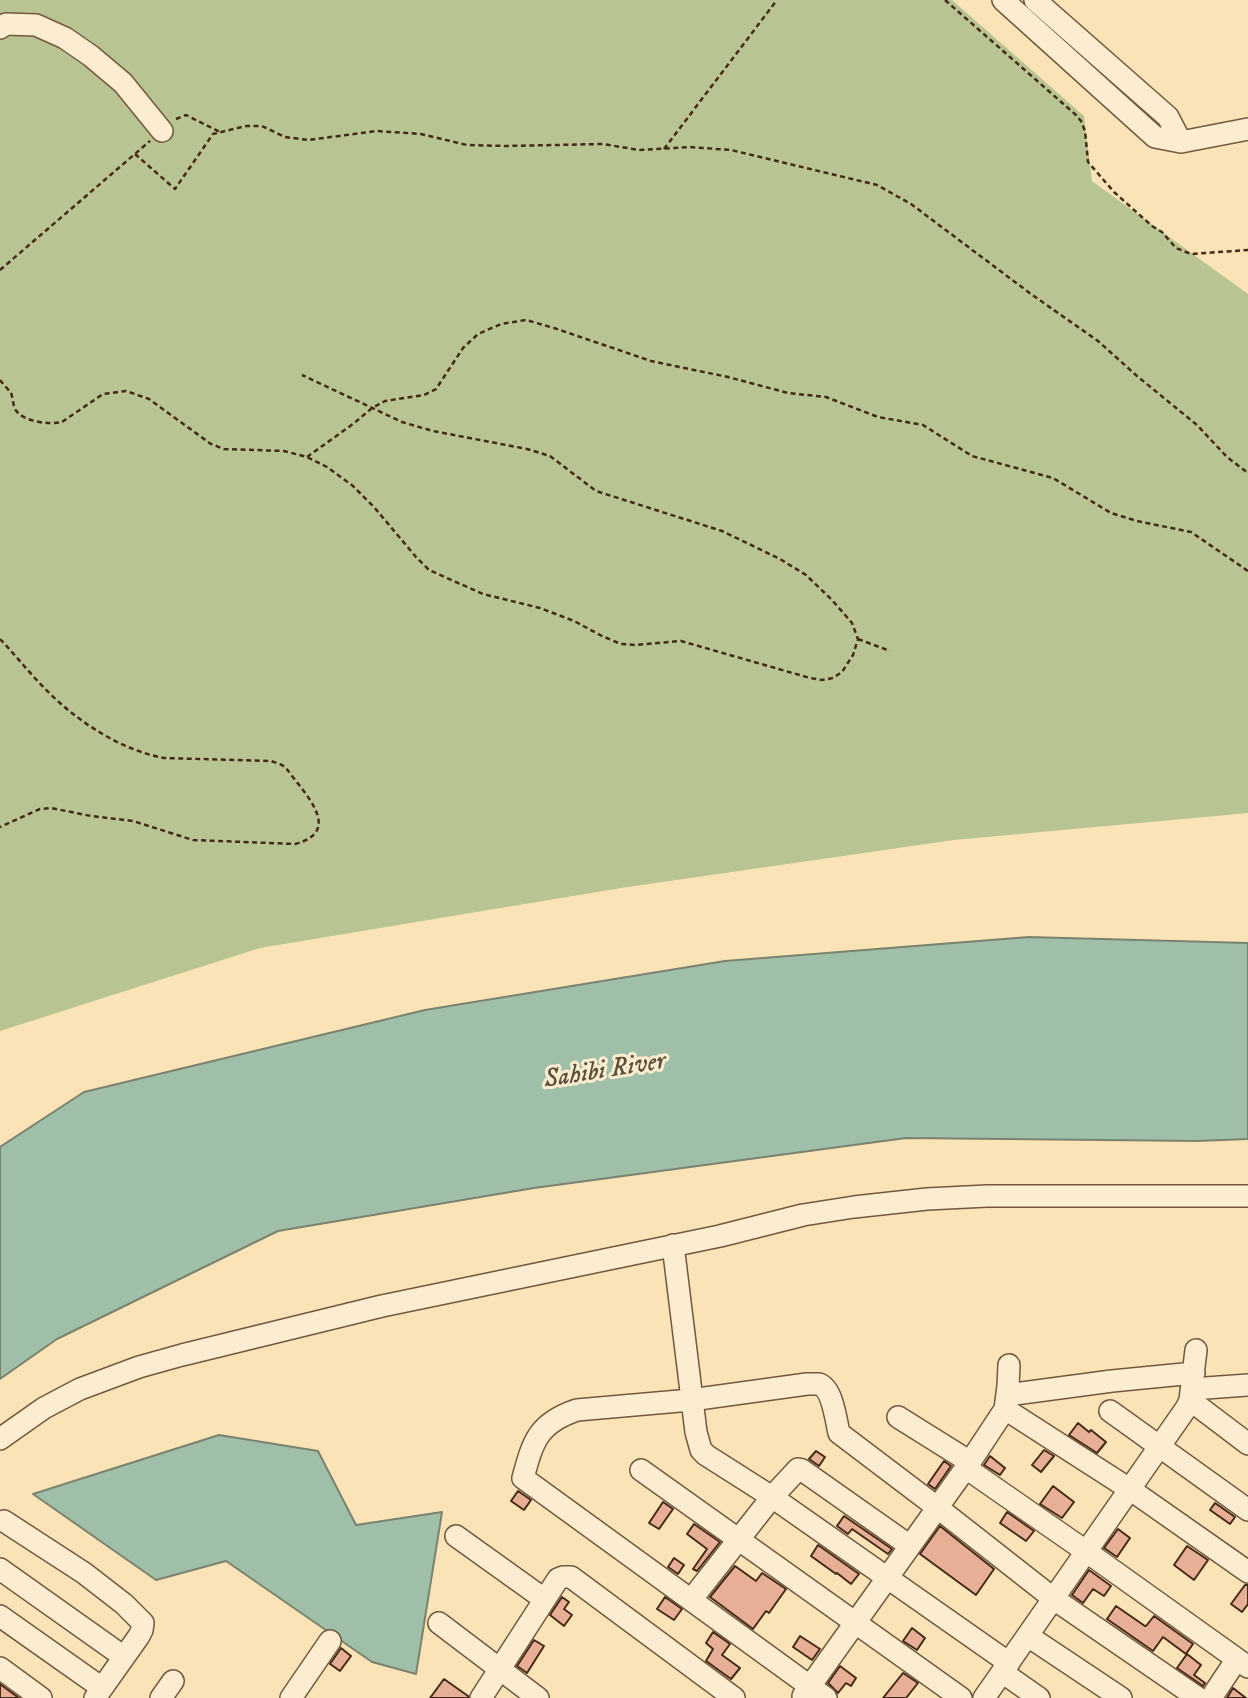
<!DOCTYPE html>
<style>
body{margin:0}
canvas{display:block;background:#fae4b7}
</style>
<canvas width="1248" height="1698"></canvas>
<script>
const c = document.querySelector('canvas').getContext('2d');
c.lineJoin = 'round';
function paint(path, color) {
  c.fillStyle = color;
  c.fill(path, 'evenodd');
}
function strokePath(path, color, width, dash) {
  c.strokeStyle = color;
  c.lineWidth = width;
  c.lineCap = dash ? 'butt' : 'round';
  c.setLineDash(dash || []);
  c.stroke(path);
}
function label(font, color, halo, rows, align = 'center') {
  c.font = font + ' "IM FELL DW Pica",serif';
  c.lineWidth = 6;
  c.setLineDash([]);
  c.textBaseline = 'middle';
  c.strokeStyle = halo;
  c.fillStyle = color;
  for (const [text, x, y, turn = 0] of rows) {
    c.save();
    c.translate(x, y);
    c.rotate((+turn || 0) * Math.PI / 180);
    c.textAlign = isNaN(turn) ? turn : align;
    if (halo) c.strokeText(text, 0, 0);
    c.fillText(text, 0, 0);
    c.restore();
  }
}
paint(new Path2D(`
 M0 0H952L1084 116 1092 181 1248 294V813L954 840 621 888 260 948 0 1031Z`), '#b8c593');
const water = new Path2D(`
 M1029 937 1248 943V1139L1197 1141 906 1138 534 1188 278 1231 57 1339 0 1379V1147L84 1092 425 1010 725 961Z
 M219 1435 318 1451 356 1525 442 1512 416 1674 372 1662 226 1561 156 1580 33 1494Z`);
paint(water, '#9fbfa9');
strokePath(water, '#7b836f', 2);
const building = new Path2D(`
 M1078 1423 1089 1432 1091 1430 1106 1442 1097 1453 1069 1435Z
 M1044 1450 1054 1456 1041 1472 1032 1465Z
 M816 1451 825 1457 819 1466 809 1459Z
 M990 1456 1005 1468 1000 1475 984 1465Z
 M944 1461 951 1466 935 1489 928 1484Z
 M1053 1486 1074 1502 1062 1518 1040 1504Z
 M518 1491 531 1500 524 1510 511 1501Z
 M663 1502 673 1509 659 1529 649 1523Z
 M1215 1503 1235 1517 1230 1524 1210 1510Z
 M1007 1512 1034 1531 1026 1541 1000 1523Z
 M844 1516 892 1549 888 1554 852 1529 848 1534 837 1526Z
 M694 1524 720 1542 697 1571 693 1569 707 1549 687 1534Z
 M940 1526 994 1569 976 1595 920 1554Z
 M1118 1529 1130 1538 1117 1557 1104 1548Z
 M818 1545 859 1574 851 1584 837 1573 836 1574 811 1556Z
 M1187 1546 1208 1560 1194 1580 1174 1565Z
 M674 1558 684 1565 678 1574 668 1567Z
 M735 1566 756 1581 762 1573 786 1589 769 1613 766 1611 753 1629 710 1597Z
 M1089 1570 1111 1586 1104 1596 1093 1589 1083 1603 1072 1595Z
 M1245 1585H1248V1604L1242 1612 1231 1604Z
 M562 1597 569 1602 564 1609 572 1615 564 1626 550 1615Z
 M665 1597 682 1609 674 1620 657 1609Z
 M1116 1606 1145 1626H1146L1154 1616 1193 1644 1186 1654 1163 1637 1153 1651 1107 1619Z
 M912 1628 925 1638 917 1650 903 1641Z
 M713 1632 730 1644 722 1655 740 1668 731 1679 706 1661 713 1649 706 1643Z
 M800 1636 820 1649 812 1660 793 1647Z
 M534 1640 544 1646 527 1673 517 1666Z
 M341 1648 351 1656 340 1671 330 1664Z
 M1187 1654 1201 1665 1194 1675 1205 1683 1203 1686 1177 1668Z
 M840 1666 856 1678 851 1686 846 1683 838 1693 828 1683Z
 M903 1673 918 1683 906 1698H883Z
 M444 1679 468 1696V1698H430Z
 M0 1684 19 1698H0Z
 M1233 1688 1246 1698H1227Z`);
paint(building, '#e8af97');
strokePath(building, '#442a17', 2);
const minor = new Path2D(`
 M1003 0 1155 137 1181 142 1168 117 1035 0
 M0 28 6 24 36 25 65 38 91 56 123 83 162 131
 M1181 142 1248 129
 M673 1245 696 1432 701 1450 706 1455 772 1497 1009 1663
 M1192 1389 1248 1385
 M1007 1395 1112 1381 1194 1373
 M1190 1400 1248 1444
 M1005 1409 1131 1490 1248 1572
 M1110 1411 1248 1510
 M898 1417 970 1462
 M0 1439 44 1408 80 1389 139 1367 182 1355 382 1306 720 1236 803 1215 854 1207 927 1199 987 1196H1248
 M966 1468 1087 1552 1248 1667
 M641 1470 961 1698
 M4 1521 84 1573 124 1604 143 1623 142 1630 139 1636 95 1698
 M456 1536 544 1599
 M0 1569 124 1657
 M691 1600 772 1497 798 1469 802 1470 910 1546
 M0 1616 102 1688
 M439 1623 538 1698
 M1028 1636 1121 1698
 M0 1668 41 1698
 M1002 1672 1039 1698
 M803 1696 970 1462 1005 1409 1008 1386 1009 1365
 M161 1698 173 1681
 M291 1698 330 1641
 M481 1698 558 1579 563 1577H571L734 1698
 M826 1698 523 1478C533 1441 538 1423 577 1410L691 1400 807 1384C809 1384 818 1384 819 1384 833 1389 836 1421 839 1433L938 1508 1054 1599 1198 1698
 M984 1698 1187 1407 1190 1400 1196 1350
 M1211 1698 1237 1659`);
strokePath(minor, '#72583f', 24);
strokePath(new Path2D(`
 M945 0 1076 115 1081 121 1085 131 1088 162 1114 192 1152 226 1162 232 1176 248 1191 254 1248 250
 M176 119 186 115 220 132
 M664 149 777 0
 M135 154 175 189 213 134 246 126H262L285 137 308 140 377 131 421 134 467 145 506 146 603 144 639 150 690 147 731 150 877 185 911 204 1031 294 1098 341 1137 376 1197 425 1227 457 1248 473
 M0 270 150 141
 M0 380C3 384 8 389 11 393 13 398 13 405 15 409 22 422 50 425 62 422L103 394 126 391 149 399 211 444 224 449 284 451 307 457 327 467 353 486 374 507 416 557 429 570 483 594 540 608 574 621 602 636 621 644 635 645 681 641 810 678 822 680 833 678 842 672 853 655 858 639 852 623 832 600 806 575 780 559 722 531 596 491 550 456 527 449 433 431 402 422 302 375
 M307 457 353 424 372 408 385 401 424 395 436 389 463 348 478 334 501 324 526 320 554 328 651 361 728 377 788 393 826 397 878 417 923 425 972 456 1053 478 1111 513 1137 521 1191 532 1248 571
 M0 639C20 660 38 684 60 703 88 728 126 751 164 758L271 761 282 765 286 768C303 792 345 831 295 844L193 840 133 821 91 816 51 808 40 809 0 827
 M858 639 890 651`), '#442a17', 2.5, [5, 3.5]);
strokePath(minor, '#fcedd0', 21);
label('italic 26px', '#5b4f3c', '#fcedd0', [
 ["Sahibi River",605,1072,-9]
]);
</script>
